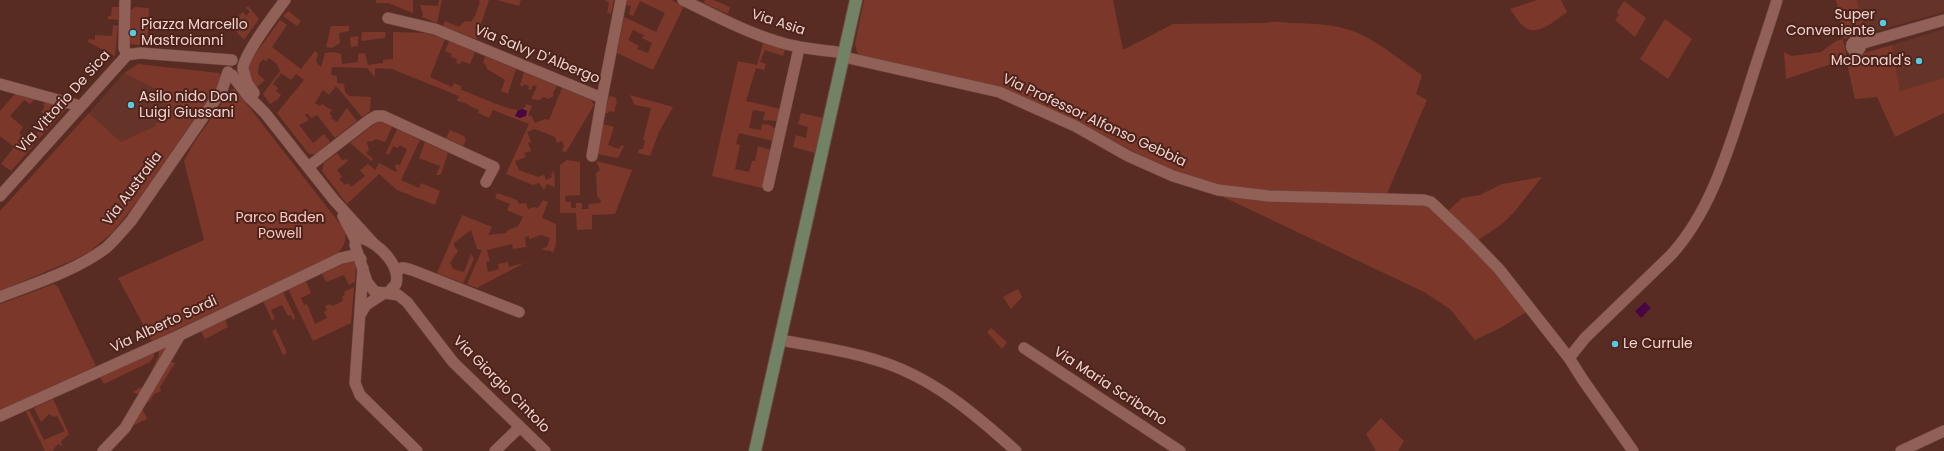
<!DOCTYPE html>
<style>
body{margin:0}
canvas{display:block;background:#582c23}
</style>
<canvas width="1944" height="451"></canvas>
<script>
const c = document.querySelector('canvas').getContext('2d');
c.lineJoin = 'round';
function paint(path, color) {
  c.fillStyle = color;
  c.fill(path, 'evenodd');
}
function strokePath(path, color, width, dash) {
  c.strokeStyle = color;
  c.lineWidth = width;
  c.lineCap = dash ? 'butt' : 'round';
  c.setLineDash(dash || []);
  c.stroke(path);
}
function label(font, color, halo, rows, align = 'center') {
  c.font = font + ' Poppins,sans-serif';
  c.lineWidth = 4;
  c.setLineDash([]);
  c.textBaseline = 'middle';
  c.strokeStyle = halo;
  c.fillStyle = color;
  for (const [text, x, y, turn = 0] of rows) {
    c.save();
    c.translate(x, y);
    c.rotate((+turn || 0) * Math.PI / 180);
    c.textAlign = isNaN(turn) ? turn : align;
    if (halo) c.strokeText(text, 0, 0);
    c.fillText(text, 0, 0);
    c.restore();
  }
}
paint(new Path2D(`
 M1857 0H1944V12L1865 34Z
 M1944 29V78L1900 92 1892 45Z
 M124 73 170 96 155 126 121 142 89 113Z`), '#663329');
paint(new Path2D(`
 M376 0H413V13L388 3H376Z
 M439 0H442L437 23 422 17 423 14 420 5 438 6Z
 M477 0H489L476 39 443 26 445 21 459 27 465 21 471 22 476 14 480 1Z
 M497 0H521L519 6Z
 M605 0H614L611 14 607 13 609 3Z
 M627 0H671L684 6 653 70 617 53 624 17 656 32 665 13 640 1 633 16 629 14 631 6 626 5ZM633 30 644 35 642 38 652 43 648 53 637 49 639 46 628 40Z
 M705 0H713L730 7 728 14 704 3Z
 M864 0H1113L1123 50 1173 24 1266 23C1277 20 1286 23 1296 23 1313 24 1330 24 1346 29 1373 36 1398 59 1422 75L1416 94 1427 100 1386 196 1242 189 1210 183 1166 168 1078 123 1003 89 861 56 857 52 855 44Z
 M1537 0H1561L1567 12C1557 19 1539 36 1526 28 1520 25 1514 14 1510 9Z
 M1836 0H1857L1865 34 1843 39 1847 58 1892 45 1900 91 1944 78V113L1895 137 1877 97 1855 99 1846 59 1786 79 1784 52 1792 56 1821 52 1836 41 1843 39Z
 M1624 1 1646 18 1635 37 1615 20 1619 15 1617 12Z
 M248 6 259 19 244 40 234 29 240 23 236 18 243 12 246 16 250 12 246 8Z
 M112 7H119L118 20 108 19V16H111Z
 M135 7 149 8 147 46 129 44 131 10Z
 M288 11 301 21 297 26 283 16Z
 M1665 19 1692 39 1668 79 1640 59Z
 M280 20 287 25 272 47 301 69 315 51 318 53 316 62 321 67 325 53 334 52 341 54 342 64 358 62V54L365 53 368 65 383 63V60L393 59V32L426 33 445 39 430 77 452 87 454 83 461 86V90C474 94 509 111 520 110 523 109 525 107 527 104L532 106 528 116 531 115 535 123 545 119 549 120 562 88 591 100 594 105 566 152 562 151 564 146 562 141 557 143 555 137 535 129 527 132 531 142 528 143 531 151 524 153 526 157 515 161 519 170 538 177 544 175 546 180 552 177 551 175 554 171 555 187 547 184 544 190 539 183 533 185 506 174 529 124 493 110 489 118 478 113 479 110C472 108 464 101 457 101L459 96 392 69 375 68V77L367 68 332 67 331 75 337 76V83L344 84 345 92 349 96 371 97 370 111 362 117 336 86 329 95 323 90 315 103 320 106 322 104 332 110 329 114 332 116 331 118 337 122 347 108 357 121 335 138 317 115 311 118 307 113 305 115 309 120 299 125 313 143 324 134 330 142 315 154H309L277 113 304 80 296 74 291 80 281 73 273 84 278 88 276 91 281 95 277 100 270 104 263 94 280 71 277 64 269 58 266 61 263 59 259 64 258 74 265 80 257 87C250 78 246 69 251 60Z
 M113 25 118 26 115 56 88 42 89 39 95 40V35L112 36Z
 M331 26H349V31L339 33 340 43 332 48 326 47Z
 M362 32H386L385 38 361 41Z
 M358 36V46L351 47 350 37Z
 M449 41 475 52 470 64 462 61 460 64 456 63 457 59 451 57 452 54 445 51Z
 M763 43 785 49 783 56 765 50 760 62 766 64 764 70 756 68 746 101 781 109 778 121 763 120 765 112 753 110 749 128 761 130 762 124 770 125 776 129 773 141 739 133 736 144 740 145 735 169 749 172 752 161H755L758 146 771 150 762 188 712 176 738 61 757 65Z
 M485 56 516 69 508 94 501 91 505 80 487 69 486 65 483 63Z
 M138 64 219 73 222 76 221 81 136 203 113 232 89 252 76 259 0 291V211L89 113 121 142 155 126 170 96 124 73Z
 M524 72 557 86 553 93 554 96 548 99 544 97 539 100 531 99 537 87 533 85 531 90 528 89 529 86 524 84 523 87 520 85Z
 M232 89H235L344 229C347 239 345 246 337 254L152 341 118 278 204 240 184 161 193 144Z
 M15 94 35 99 30 104 24 100 10 116 23 127 19 133 34 145 11 171 1 164 14 147 0 136V111Z
 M630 95 673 107 659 132 650 156 638 153 639 149H643L645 140H643L651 108 635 105Z
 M609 96 615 97 617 101 614 112 609 111 608 113H605Z
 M45 102 67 108 36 142 32 139 46 123 42 119 45 115 41 112 45 107 43 105Z
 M801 113 823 118 815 153 793 147 796 135 806 138 808 127 798 124Z
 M377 122H382L392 127 385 142 376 139 371 142 368 141 367 143 369 150 366 153 373 159 371 161 350 143Z
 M603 124 614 127 608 145 619 149 621 145 624 146 618 158 597 154Z
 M397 129 420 140 401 180 419 188 421 183 440 191 435 205 397 190 379 174 347 204 322 171 324 163 337 153 342 160 346 159 348 161 337 170 342 177 339 179 345 185 348 183 351 187 365 176 360 170 368 164 375 170 379 163 396 172 397 169 395 168 396 164 400 165 407 149 400 145 398 148 393 146 389 155 386 153Z
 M450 130 464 136 466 140 463 146 446 138Z
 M425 142 448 153 441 174 439 175H436L440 166 419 158Z
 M567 160 580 162V195L565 196 566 202H571V208H576V203H582V209H588L589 204 600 203 601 200 597 196 596 173 600 170 596 161 632 170 615 214 592 215V229L577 230 576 213H560V165Z
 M1542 177 1515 211 1502 224 1477 241 1447 212 1462 198 1480 195 1502 184Z
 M497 193 517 200 519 204 526 203 528 209 534 207 538 208 543 200 548 202 542 218 556 224V244L553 253 549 250 547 251 541 249 547 247 550 238 541 235 529 239V236L525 237 526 247 513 249 512 244 487 250 490 261 486 262 488 272 499 269 498 264 508 262 509 267 524 263 477 288 467 284 482 250 477 249 471 230 454 243V246L458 251 450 263 453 269 464 272 471 254 474 259 463 283 437 273 462 215 492 227 488 235 506 233 508 230 518 226 523 217 507 210 510 204 495 198Z
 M1217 194 1426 203 1461 234 1528 311 1500 328 1475 340 1450 309 1424 292Z
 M351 260 355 261 356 264 355 282 349 285 344 275 326 282 322 274Z
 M306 281 311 293 301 298 304 305 307 304 315 324 327 318 324 312 327 310 325 306 330 304 332 306 343 301 342 296 345 295 344 292 354 287 351 323 313 341 288 289Z
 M54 284 58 287 96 366 0 410V304Z
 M1018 289 1022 297 1011 309 1003 297Z
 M283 292 295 317 293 321 291 315 288 316 282 305 271 310 275 319 272 320 263 301Z
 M225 319 228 327 205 339 200 330Z
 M991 328 1007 342 1002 349 987 332Z
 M276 329 287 353 283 355 272 331Z
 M169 345 141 396 133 392 141 387 143 388 159 355V350Z
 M154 352V357L150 362 104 384 100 377Z
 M169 361 175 363 160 387 161 391 154 394 150 401 146 403Z
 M53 399 69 434 61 441 62 446 58 444 52 451H45L26 412 29 410 44 440 65 431 57 416 54 417 49 414 41 422 34 408Z
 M139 409 143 410 147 419 130 427Z
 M1381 418 1404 441 1398 451H1376L1366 434Z`), '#7b372a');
paint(new Path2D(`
 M523 109 527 111 526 116 520 118 515 116 518 110Z
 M1645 302 1651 308 1641 318 1635 311Z`), '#480742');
const minor = new Path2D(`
 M125 0 124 48 127 55
 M683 0C714 15 745 32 779 42 800 49 823 50 845 53
 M388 18 435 29 602 98 621 0
 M1851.5 46a4.5 4.5 0 1 1 9 0a4.5 4.5 0 1 1-9 0Z
 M1860 44 1944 20
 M844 57 999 92 1075 126 1128 156 1173 176 1218 190 1269 196 1424 200 1431 202 1467 236 1499 269 1569 358 1583 380 1633 451
 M243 67C247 50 274 15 285 0
 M243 69 247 83 254 93
 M232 75 248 96 265 113 334 200 374 244
 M0 84 80 106
 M592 156 602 98
 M308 167 369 120 376 116H383L494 167 486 182
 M768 186 799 48
 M0 196 127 55 140 53 232 60
 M343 216 356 241
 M362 238C379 244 401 265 396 284L388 293 375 292 367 282 355 245 356 240Z
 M363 268 355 383 360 395 417 451
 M397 273C400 265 405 268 412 270L519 312
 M385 293 398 295 407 302 453 362 545 451
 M0 297C36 283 75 271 106 248 115 240 123 230 131 221L222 90 228 72
 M360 315 366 305 383 294
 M781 340C812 346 845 350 876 360 931 376 975 414 1016 451
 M1024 348 1180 451
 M1569 358 1585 338 1671 255C1712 210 1729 147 1748 90 1757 60 1768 30 1777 0
 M0 416 180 335 341 258 355 255 361 259
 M103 451 125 428 180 335
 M495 451 520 427
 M1901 451 1944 431`);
const major = new Path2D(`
 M755 451 856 0`);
strokePath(minor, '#6e4842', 12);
strokePath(major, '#6e4842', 14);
strokePath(minor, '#916056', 11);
strokePath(major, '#718364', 12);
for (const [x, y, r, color] of [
 [1883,23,4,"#55cae0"],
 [133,33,4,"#55cae0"],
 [1919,61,4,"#55cae0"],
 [131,105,4,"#55cae0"],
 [1615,344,4,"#55cae0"]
]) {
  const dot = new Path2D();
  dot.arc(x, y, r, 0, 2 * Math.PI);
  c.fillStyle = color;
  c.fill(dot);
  strokePath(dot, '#4c221a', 1.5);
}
label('14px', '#f1d4ce', '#4c221a', [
 ["Super",1875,15,"right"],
 ["Conveniente",1875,31,"right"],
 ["Piazza Marcello",141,25],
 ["Mastroianni",141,41],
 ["McDonald's",1911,61,"right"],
 ["Asilo nido Don",139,97],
 ["Luigi Giussani",139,113],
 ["Le Currule",1623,344]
], 'left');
label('14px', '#f1d4ce', '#4c221a', [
 ["Via Asia",778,23,18],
 ["Via Salvy D'Albergo",537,55,22],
 ["Via Vittorio De Sica",64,102,-48],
 ["Via Professor Alfonso Gebbia",1094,121,25],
 ["Via Australia",133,189,-53],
 ["Via Alberto Sordi",164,325,-25],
 ["Via Giorgio Cintolo",501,385,45],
 ["Via Maria Scribano",1110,387,33]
]);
label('14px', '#fac9be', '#4c221a', [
 ["Parco Baden",280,218],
 ["Powell",280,234]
]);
</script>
